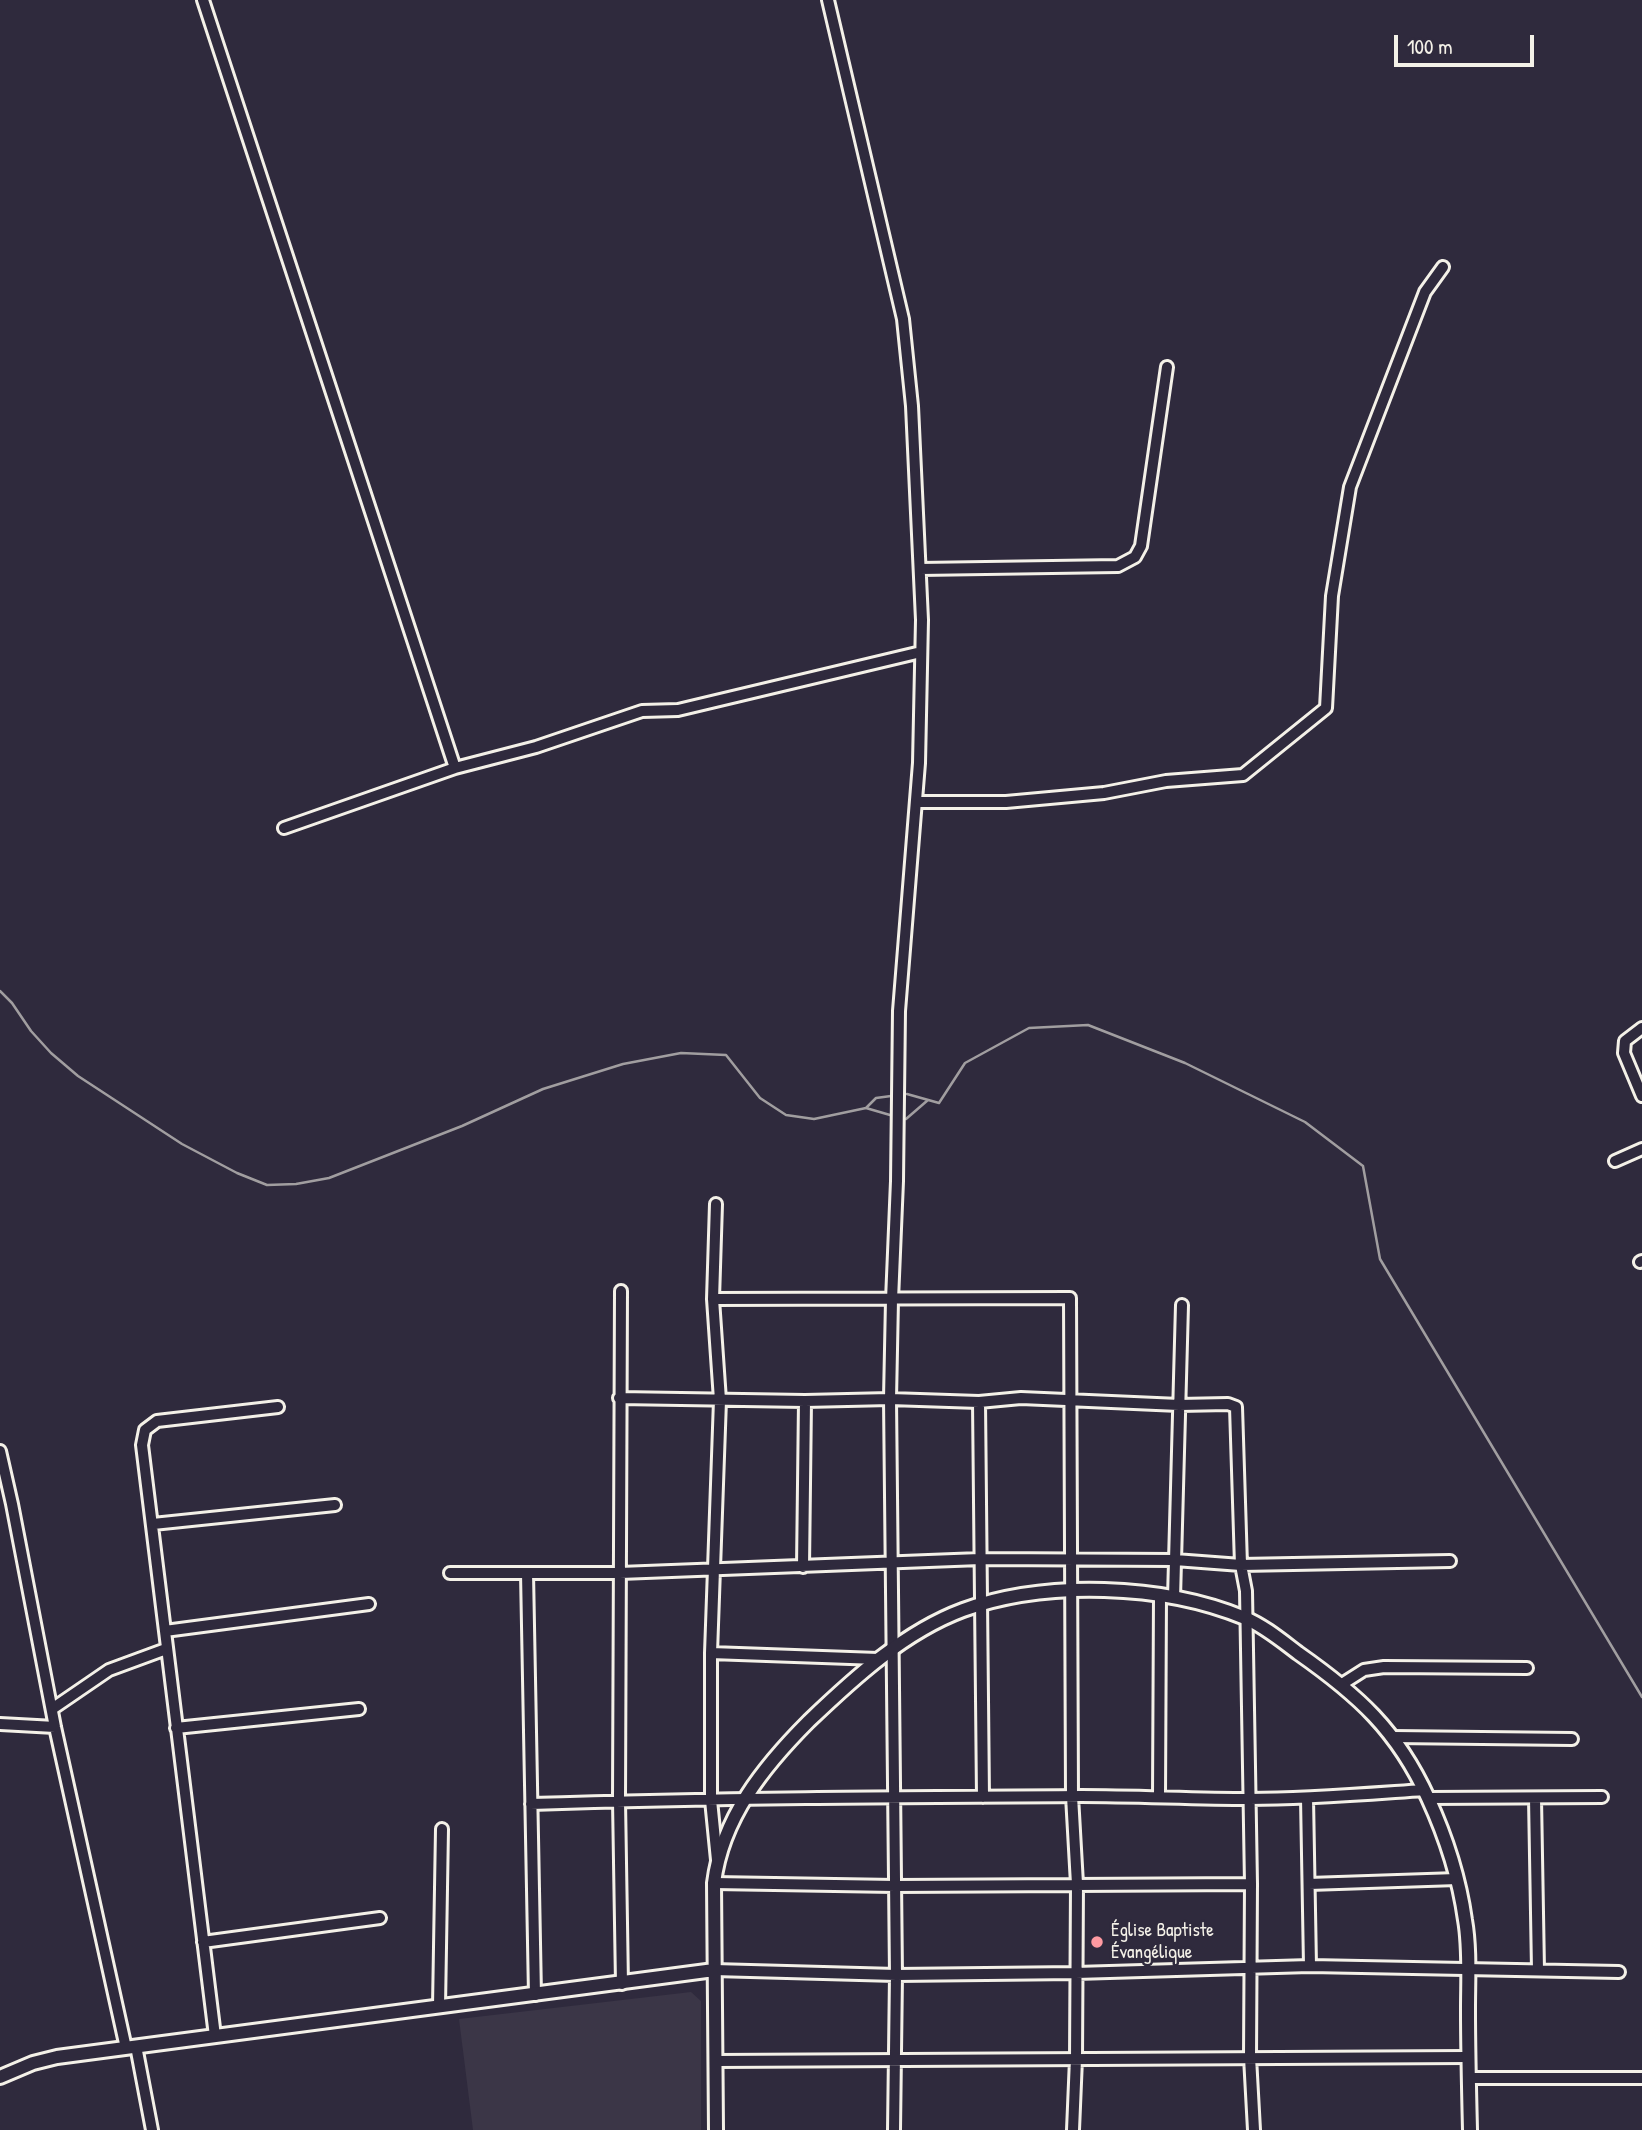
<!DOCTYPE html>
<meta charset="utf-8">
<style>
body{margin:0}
#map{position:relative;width:1642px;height:2130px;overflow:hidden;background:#2f2a3d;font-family:"Patrick Hand",sans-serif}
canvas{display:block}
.scale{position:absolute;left:1394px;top:35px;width:140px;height:32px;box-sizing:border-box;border:4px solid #f4f1e8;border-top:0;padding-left:9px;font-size:21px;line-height:24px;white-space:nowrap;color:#f4f1e8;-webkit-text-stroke:5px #2f2a3d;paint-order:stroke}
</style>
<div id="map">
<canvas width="1642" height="2130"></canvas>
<div class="scale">100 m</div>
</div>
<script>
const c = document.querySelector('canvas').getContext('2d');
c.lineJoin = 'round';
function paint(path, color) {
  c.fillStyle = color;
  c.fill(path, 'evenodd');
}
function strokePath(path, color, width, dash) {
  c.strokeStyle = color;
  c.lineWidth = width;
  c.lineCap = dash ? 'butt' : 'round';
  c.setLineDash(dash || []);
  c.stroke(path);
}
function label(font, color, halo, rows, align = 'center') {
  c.font = font + ' "Patrick Hand",sans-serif';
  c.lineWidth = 5;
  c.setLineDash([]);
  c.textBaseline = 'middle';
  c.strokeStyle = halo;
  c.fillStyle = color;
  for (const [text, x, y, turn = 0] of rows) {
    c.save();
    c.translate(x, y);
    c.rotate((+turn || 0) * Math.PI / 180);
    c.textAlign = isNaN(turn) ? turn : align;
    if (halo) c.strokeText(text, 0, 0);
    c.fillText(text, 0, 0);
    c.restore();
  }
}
paint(new Path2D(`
 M691 1992 701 2001V2130H473L459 2019Z`), '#3b3647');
strokePath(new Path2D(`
 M0 991 12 1003 31 1031 51 1053 78 1076 182 1144 237 1173 267 1185 296 1184 329 1178 462 1126 543 1089 623 1064 681 1053 726 1055 760 1098 786 1115 814 1119 866 1108 876 1098 891 1096
 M907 1094 939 1103 965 1063 1029 1028 1088 1025 1185 1063 1305 1122 1363 1166 1380 1259 1642 1697
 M866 1108 890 1115
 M906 1119 928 1100`), '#a19ea0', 2.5);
const minor = new Path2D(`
 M203 0 455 768
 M828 0 903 319 912 406 922 620 919 763 899 1011 897 1181 892 1300 890 1399 896 1975 894 2130
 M920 569 1118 566 1135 557 1141 546 1167 367
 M916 802H1006L1104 793 1166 781 1243 775 1326 708 1332 596 1350 487 1425 292 1443 267
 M284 828 455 768 536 747 642 711 678 710 921 652
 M1642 1028 1625 1041 1624 1053 1642 1096
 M1615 1161 1642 1149
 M716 1204 713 1299 720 1400 711 1653V1800L717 1860
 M1640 1262 1642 1261
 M621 1291 619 1801 622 1984
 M713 1299 1070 1298 1072 1796 1077 1884 1076 2059 1073 2130
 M619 1398 805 1401 890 1399 979 1402 1021 1398 1179 1405 1228 1404 1236 1407 1241 1565 1246 1591 1251 1884 1250 2057 1254 2130
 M979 1402 983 1797
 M0 1451 12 1504 55 1727 126 2048
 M153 1524 335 1505
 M803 1567 805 1401
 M450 1573H620L980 1559 1175 1560 1241 1565 1450 1561
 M527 1573 535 1995
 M1174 1598 1182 1305
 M165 1631 369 1604
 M711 1653 878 1659
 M1342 1684 1364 1670 1384 1667 1527 1668
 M52 1709 109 1670 166 1649
 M0 1724 55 1727
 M176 1728 359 1709
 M1393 1737 1572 1739
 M1159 1796 1160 1596
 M1307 1798 1310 1966
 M1429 1798 1602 1797
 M1535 1798 1538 1970
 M531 1804C714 1798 897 1797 1081 1796 1137 1796 1194 1799 1250 1799 1308 1799 1366 1794 1424 1790
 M714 1883 895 1886 1251 1884
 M1309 1884 1457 1879
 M203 1942 380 1918
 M714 1970 896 1975 1076 1973 1310 1966 1619 1972
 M439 2006 442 1829
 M215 2036 142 1445 145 1430 157 1421 278 1407
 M136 2046 152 2130
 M716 2061 1468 2057
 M1469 2078H1642`);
const tertiary = new Path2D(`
 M0 2077 33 2063 57 2057 714 1970
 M716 2130 714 1883C722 1818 764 1766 809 1721 854 1678 904 1632 963 1610 1046 1580 1163 1584 1245 1618 1264 1626 1282 1641 1298 1653 1358 1695 1397 1730 1428 1798 1446 1837 1459 1877 1465 1920 1470 1948 1468 1980 1468 2009 1468 2049 1469 2090 1470 2130`);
strokePath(minor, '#f4f1e8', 16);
strokePath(tertiary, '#f4f1e8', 18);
strokePath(minor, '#2f2a3d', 10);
strokePath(tertiary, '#2f2a3d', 12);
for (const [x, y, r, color] of [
 [1097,1942,7,"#ff9aa2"]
]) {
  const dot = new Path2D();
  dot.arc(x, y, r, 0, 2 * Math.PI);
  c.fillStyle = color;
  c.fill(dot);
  strokePath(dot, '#2f2a3d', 2.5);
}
label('19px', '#f4f1e8', '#2f2a3d', [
 ["Église Baptiste",1111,1931],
 ["Évangélique",1111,1953]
], 'left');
</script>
